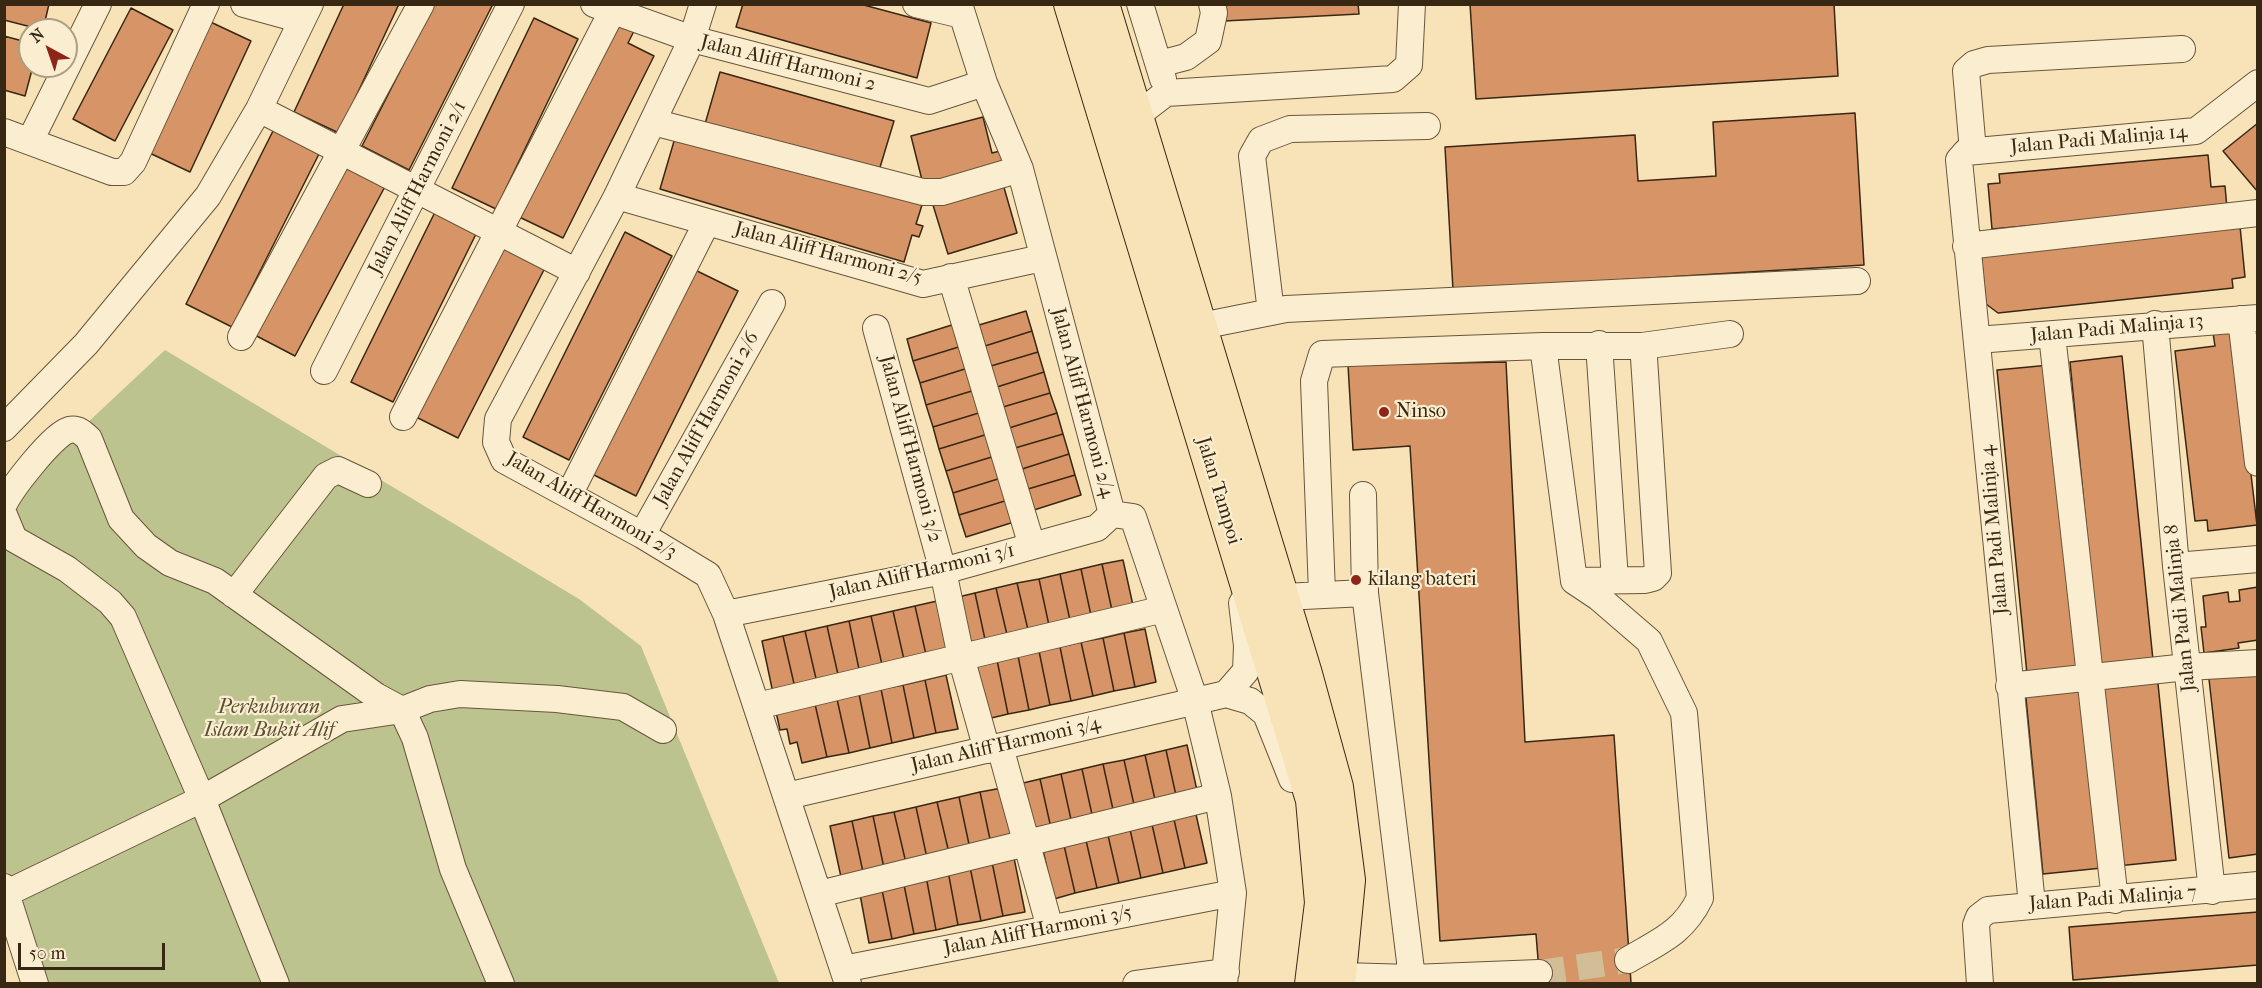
<!DOCTYPE html>
<style>
body{margin:0}
#map{position:relative;width:2262px;height:988px;overflow:hidden;background:#f7e3b7;font-family:"IM FELL French Canon",serif}
canvas{display:block}
.frame{position:absolute;inset:0;border:6px solid #382713;pointer-events:none}
.north{position:absolute;left:18px;top:18px;width:60px;height:60px;box-sizing:border-box;background:#faedd0;border:2px solid #ac9e84;border-radius:50%;rotate:320deg;font-size:16px;font-weight:700;line-height:24px;text-align:center;color:#382713}
.north::after{content:'';display:block;margin:auto;width:21px;height:27px;background:#8f2418;clip-path:polygon(50% 0,100% 100%,50% 72%,0 100%)}
.scale{position:absolute;left:18px;top:943px;width:147px;height:27px;box-sizing:border-box;border:3px solid #382713;border-top:0;padding-left:8px;font-size:18px;line-height:21px;white-space:nowrap;color:#382713;-webkit-text-stroke:4px #faedd0;paint-order:stroke}
</style>
<div id="map">
<canvas width="2262" height="988"></canvas>
<div class="frame"></div>
<div class="north">N</div>
<div class="scale">50 m</div>
</div>
<script>
const c = document.querySelector('canvas').getContext('2d');
c.lineJoin = 'round';
function paint(path, color) {
  c.fillStyle = color;
  c.fill(path, 'evenodd');
}
function strokePath(path, color, width, dash) {
  c.strokeStyle = color;
  c.lineWidth = width;
  c.lineCap = dash ? 'butt' : 'round';
  c.setLineDash(dash || []);
  c.stroke(path);
}
function label(font, color, halo, rows, align = 'center') {
  c.font = font + ' "IM FELL French Canon",serif';
  c.lineWidth = 4.5;
  c.setLineDash([]);
  c.textBaseline = 'middle';
  c.strokeStyle = halo;
  c.fillStyle = color;
  for (const [text, x, y, turn = 0] of rows) {
    c.save();
    c.translate(x, y);
    c.rotate((+turn || 0) * Math.PI / 180);
    c.textAlign = isNaN(turn) ? turn : align;
    if (halo) c.strokeText(text, 0, 0);
    c.fillText(text, 0, 0);
    c.restore();
  }
}
paint(new Path2D(`
 M165 350 579 599 641 646 779 983H32L5 897V500Z`), '#bdc38e');
const building = new Path2D(`
 M4 4H49L43 30 4 20Z
 M344 4H399L339 133 294 112Z
 M434 4H493L409 170 362 146Z
 M743 4H860L931 23 917 78 736 27Z
 M1223 4H1358L1359 14 1224 21Z
 M1470 4H1834L1838 76 1476 99Z
 M131 8 173 30 115 141 73 119Z
 M202 18 251 41 190 172 141 149Z
 M534 18 578 39 496 209 452 188Z
 M612 18 635 29 628 43 654 56 563 238 513 214Z
 M4 36 30 43V66H33L25 96 4 90Z
 M720 72 894 121 878 174 705 124Z
 M1855 113 1864 265 1453 290 1445 147 1635 135 1638 181 1716 176 1713 122Z
 M983 117 992 153 1000 151 1004 167 924 188 911 136Z
 M2258 123V192L2223 151Z
 M276 125 322 148 232 327 186 304Z
 M677 131 922 205 916 224 923 226 919 237 912 235 904 262 660 189Z
 M343 155 389 179 295 356 249 332Z
 M2208 155 2211 187 2225 186 2227 208 1992 229 1988 184 2000 183 1999 174Z
 M1003 184 1017 233 948 254 933 205Z
 M438 206 480 226 393 402 351 382Z
 M2240 226 2245 277 2232 279 2233 288 1998 313 1986 304 1981 253Z
 M625 232 672 256 569 460 523 437Z
 M504 235 549 260 458 438 412 415Z
 M691 268 738 291 636 496 590 473Z
 M1026 311 1032 331 985 346 979 325Z
 M955 324 962 346 913 361 907 339Z
 M1032 331 1038 352 991 366 985 346Z
 M2234 331 2257 525 2208 531 2207 520 2195 521 2175 351 2215 346 2213 333Z
 M962 346 968 368 920 383 913 361Z
 M1038 352 1044 372 997 387 991 366Z
 M2122 356 2153 660 2100 666 2070 362Z
 M1506 362 1525 742 1614 735 1631 983 1540 984 1536 934 1440 941 1410 446 1353 450 1348 365Z
 M2050 365 2080 669 2027 674 1997 370Z
 M968 368 975 390 926 405 920 383Z
 M1044 372 1050 393 1003 407 997 387Z
 M975 390 982 412 933 427 926 405Z
 M1050 393 1057 413 1009 428 1003 407Z
 M982 412 988 434 939 449 933 427Z
 M1057 413 1063 434 1015 448 1009 428Z
 M988 434 995 456 946 471 939 449Z
 M1063 434 1069 454 1022 469 1015 448Z
 M1069 454 1075 475 1028 489 1022 469Z
 M995 456 1001 478 953 493 946 471Z
 M1075 475 1081 495 1034 510 1028 489Z
 M1001 478 1008 500 959 515 953 493Z
 M1008 500 1014 522 966 537 959 515Z
 M1123 560 1134 610 1113 615 1102 564Z
 M1102 564 1113 615 1092 620 1081 569Z
 M1081 569 1092 620 1071 625 1060 574Z
 M1060 574 1071 625 1050 630 1039 579Z
 M1039 579 1050 630 1029 634 1017 583Z
 M1017 583 1029 634 1008 639 996 588Z
 M2258 587V640L2238 643 2239 648 2204 653 2201 627H2206L2203 596 2228 592 2229 602 2240 601 2239 590Z
 M996 588 1008 639 986 644 975 593Z
 M975 593 986 644 965 649 954 598Z
 M937 601 948 654 927 659 915 606Z
 M915 606 927 659 905 664 893 611Z
 M893 611 905 664 883 669 871 616Z
 M871 616 883 669 860 674 849 621Z
 M849 621 860 674 839 679 827 626Z
 M827 626 839 679 817 683 805 631Z
 M1145 629 1156 682 1135 687 1124 633Z
 M805 631 817 683 795 688 783 636Z
 M1124 633 1135 687 1114 691 1103 638Z
 M783 636 795 688 773 693 762 641Z
 M1103 638 1114 691 1093 696 1081 642Z
 M1081 642 1093 696 1071 701 1060 647Z
 M1060 647 1071 701 1050 705 1039 651Z
 M1039 651 1050 705 1029 710 1018 656Z
 M1018 656 1029 710 1008 714 997 660Z
 M997 660 1008 714 987 719 975 665Z
 M2258 664V854L2229 858 2208 670Z
 M2157 674 2176 860 2117 866 2099 680Z
 M946 675 958 729 936 733 925 680Z
 M925 680 936 733 914 738 903 685Z
 M2083 682 2102 868 2043 874 2025 688Z
 M903 685 914 738 892 743 881 689Z
 M881 689 892 743 870 748 859 694Z
 M859 694 870 748 849 753 837 699Z
 M837 699 849 753 827 757 815 704Z
 M815 704 827 757 802 763 797 742 790 744 787 729 780 730 776 712Z
 M1187 745 1198 795 1177 800 1166 750Z
 M1166 750 1177 800 1156 804 1145 755Z
 M1145 755 1156 804 1135 809 1124 760Z
 M1124 760 1135 809 1114 814 1103 764Z
 M1103 764 1114 814 1093 819 1082 769Z
 M1082 769 1093 819 1072 824 1061 774Z
 M1061 774 1072 824 1051 828 1040 779Z
 M1040 779 1051 828 1030 833 1019 784Z
 M1002 788 1013 839 991 844 980 792Z
 M980 792 991 844 970 849 959 797Z
 M959 797 970 849 949 853 937 802Z
 M937 802 949 853 927 858 916 807Z
 M916 807 927 858 906 863 894 812Z
 M1195 810 1207 863 1185 868 1173 815Z
 M894 812 906 863 884 868 873 816Z
 M1173 815 1185 868 1163 873 1151 820Z
 M873 816 884 868 863 872 852 821Z
 M1151 820 1163 873 1141 878 1129 825Z
 M852 821 863 872 841 877 830 826Z
 M1129 825 1141 878 1119 883 1107 831Z
 M1107 831 1119 883 1097 888 1085 836Z
 M1085 836 1097 888 1075 893 1063 841Z
 M1063 841 1075 893 1054 899 1042 846Z
 M1014 858 1025 912 1003 916 992 862Z
 M992 862 1003 916 981 921 970 867Z
 M970 867 981 921 958 925 948 871Z
 M948 871 958 925 936 930 926 876Z
 M926 876 936 930 914 934 903 880Z
 M903 880 914 934 892 939 881 885Z
 M881 885 892 939 869 943 859 889Z
 M2258 912V965L2073 980 2069 927Z`);
paint(building, '#d79467');
strokePath(building, '#382713', 1.5);
strokePath(new Path2D(`
 M1539 973 1628 960`), '#d1bd96', 26, [26, 13]);
const minor = new Path2D(`
 M244 4 302 20
 M594 4 692 39 929 101 984 83
 M703 4 692 39 617 196 498 419 496 442 504 460 642 535 708 575 726 614 848 984
 M916 4 962 15
 M959 4 984 83 1020 169 1112 514
 M1140 4 1163 79
 M1159 64 1186 57 1208 41 1214 13 1212 4
 M259 109 577 272
 M1136 116 1166 93 1393 79 1409 65 1412 4
 M653 122 923 192H942L1020 169
 M4 132 112 172H124L133 162 206 4
 M30 141 98 4
 M1973 151 1966 71 1974 64 1988 60 2182 49
 M617 196 923 284 1042 258
 M1966 246 2258 213
 M951 277 1032 546
 M1271 312 1252 156 1261 140 1290 129 1427 126
 M2241 319 2258 463
 M2155 324 2176 566 2212 891
 M1201 326 1286 309 1857 281
 M876 328 943 571 961 657 987 750
 M2052 335 2115 900
 M241 337 421 4
 M1977 340 2258 318
 M1599 344 1615 580
 M1543 346H1642L1644 358 1658 573 1653 578 1645 580 1574 581
 M1642 346 1730 334
 M324 371 511 4
 M403 417 616 4
 M4 428 86 344 208 196 259 109 310 4
 M569 495 707 222
 M1363 495 1365 593
 M4 504C11 489 53 434 69 430 78 428 83 433 89 439L121 519 146 546 170 563 215 581 376 696 402 710 415 738 453 869 501 984
 M1112 514 1133 517 1195 701 1218 796 1233 893 1224 984
 M4 515 14 539 67 569 110 602 123 617 202 799 276 984
 M642 535 772 303
 M2176 566 2258 559
 M1322 593 1314 381 1322 354 1543 346 1574 581 1598 597 1649 641 1684 713 1700 898C1683 933 1660 941 1628 960
 M234 595 326 476 338 470 368 484
 M1283 597 1365 593 1412 978
 M726 614 943 571 1097 528 1112 514
 M2009 686 2187 667 2258 663
 M1226 694 1246 671 1247 646 1242 603
 M757 706 1164 609
 M1000 747 1050 928
 M787 796 1226 694 1250 701 1266 714 1292 779
 M4 887 35 984
 M7 893 202 799 342 719 402 710 430 699 460 694 557 699 623 707 663 730
 M819 894 1218 796
 M2032 905 1959 160 1966 152 2196 131 2258 83
 M843 969 1233 893
 M1342 976 1412 978 1539 973
 M1136 984 1226 972
 M1980 984 1976 925 1979 917 1988 910 2258 885`);
const major = new Path2D(`
 M1070 4 1312 800 1321 903 1311 984
 M1103 4 1306 674 1337 787 1349 880 1339 984`);
strokePath(minor, '#68563c', 28);
strokePath(major, '#382713', 34);
strokePath(minor, '#faedd0', 26);
strokePath(major, '#f7e3b7', 32);
for (const [x, y, r, color] of [
 [1384,412,6,"#8f2418"],
 [1356,580,6,"#8f2418"]
]) {
  const dot = new Path2D();
  dot.arc(x, y, r, 0, 2 * Math.PI);
  c.fillStyle = color;
  c.fill(dot);
  strokePath(dot, '#faedd0', 2);
}
label('20px', '#382713', '#faedd0', [
 ["Jalan Aliff Harmoni 2",788,64,14],
 ["Jalan Padi Malinja 14",2099,140,-5],
 ["Jalan Aliff Harmoni 2/1",418,188,-63],
 ["Jalan Aliff Harmoni 2/5",828,254,15],
 ["Jalan Padi Malinja 13",2117,329,-5],
 ["Jalan Aliff Harmoni 2/4",1082,403,75],
 ["Jalan Aliff Harmoni 2/6",707,419,-61],
 ["Jalan Aliff Harmoni 3/2",910,449,75],
 ["Jalan Tampoi",1218,491,73],
 ["Jalan Aliff Harmoni 2/3",591,506,30],
 ["Jalan Padi Malinja 4",1995,530,-95],
 ["Jalan Aliff Harmoni 3/1",922,572,-13],
 ["Jalan Padi Malinja 8",2181,608,-96],
 ["Jalan Aliff Harmoni 3/4",1006,745,-13],
 ["Jalan Padi Malinja 7",2113,899,-4],
 ["Jalan Aliff Harmoni 3/5",1038,931,-11]
]);
label('20px', '#382713', '#faedd0', [
 ["Ninso",1396,412],
 ["kilang bateri",1368,580]
], 'left');
label('italic 20px', '#594e32', '#faedd0', [
 ["Perkuburan",269,708],
 ["Islam Bukit Alif",269,731]
]);
</script>
